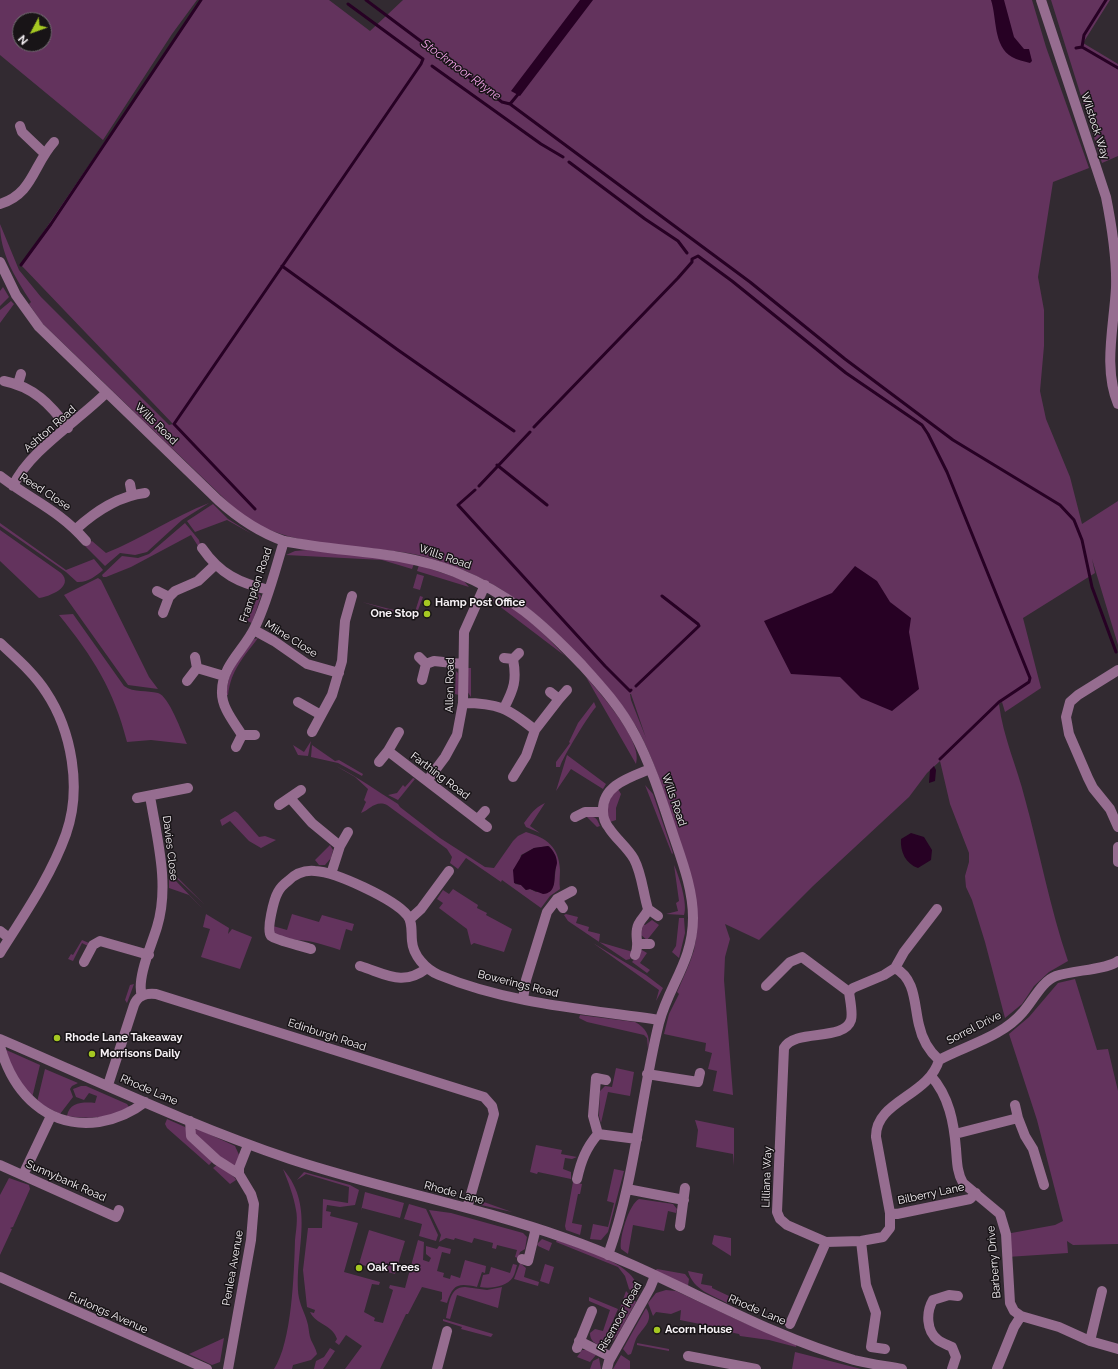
<!DOCTYPE html>
<style>
body{margin:0}
#map{position:relative;width:1118px;height:1369px;overflow:hidden;background:#322a31;font-family:Raleway,sans-serif}
canvas{display:block}
.north{position:absolute;left:12px;top:12px;width:40px;height:40px;box-sizing:border-box;background:#181417;border:1px solid #716d70;border-radius:50%;rotate:229deg;font-size:11px;font-weight:700;line-height:16px;text-align:center;color:#f7f2f6}
.north::after{content:'';display:block;margin:auto;width:14px;height:18px;background:#a5c822;clip-path:polygon(50% 0,100% 100%,50% 72%,0 100%)}
</style>
<div id="map">
<canvas width="1118" height="1369"></canvas>
<div class="north">N</div>
</div>
<script>
const c = document.querySelector('canvas').getContext('2d');
c.lineJoin = 'round';
function paint(path, color) {
  c.fillStyle = color;
  c.fill(path, 'evenodd');
}
function strokePath(path, color, width, dash) {
  c.strokeStyle = color;
  c.lineWidth = width;
  c.lineCap = dash ? 'butt' : 'round';
  c.setLineDash(dash || []);
  c.stroke(path);
}
function label(font, color, halo, rows, align = 'center') {
  c.font = font + ' Raleway,sans-serif';
  c.lineWidth = 3;
  c.setLineDash([]);
  c.textBaseline = 'middle';
  c.strokeStyle = halo;
  c.fillStyle = color;
  for (const [text, x, y, turn = 0] of rows) {
    c.save();
    c.translate(x, y);
    c.rotate((+turn || 0) * Math.PI / 180);
    c.textAlign = isNaN(turn) ? turn : align;
    if (halo) c.strokeText(text, 0, 0);
    c.fillText(text, 0, 0);
    c.restore();
  }
}
paint(new Path2D(`
 M0 0H197L172 34 103 140 0 55ZM20 20H44V44H20Z
 M201 0H329L370 31 403 0H1032L1046 47 1089 168 1053 182 1038 277 1044 310V346L1040 391 1046 419 1070 477 1082 524 1118 501V645L1092 559 1095 573 1023 618 1041 688 1005 712 1002 702 999 704C1003 737 1017 767 1025 799 1040 853 1050 908 1068 961L1049 972 1034 986 1022 1004 1005 1018 985 942 972 900 966 887 965 876 969 862V853L950 804 940 761 927 773 909 797 813 886 759 940 725 924 730 939 725 957 724 980 733 1095 713 1091 717 1071 708 1069 712 1053 705 1051 706 1043 664 1034 669 1014 679 994 677 992C683 978 690 964 694 950 704 904 687 863 673 821 663 789 653 757 637 728 622 703 603 681 583 660 532 605 492 575 418 555 365 544 296 549 250 520 243 516 237 510 231 505L42 323 29 304 31 302C15 277 0 254 0 224L19 270 41 297 169 425 173 424 21 265ZM630 694H631L646 738 631 700Z
 M1051 0H1110L1083 43 1118 64V156L1102 163Z
 M3 287 9 297 0 306V291Z
 M11 301 14 304 0 323V310Z
 M209 503 182 520 147 552 135 555 120 553 105 566 85 546 92 541 106 553C141 539 173 517 209 503Z
 M213 504 228 519 252 534 227 520 195 532 187 521Z
 M0 523 66 570 94 559 103 570C96 576 87 583 77 582L66 572 0 526Z
 M185 523 199 540 200 544 198 546 191 535 131 567 106 577H103L102 575 122 556 138 558 149 554Z
 M0 530 61 573C75 587 48 597 39 598L0 561Z
 M307 550 382 558 414 564 412 569 382 560 286 555 295 551Z
 M419 565 463 580 469 587 417 571Z
 M417 574 424 576 420 590 413 588Z
 M98 578 101 580 149 677 158 689 128 685 64 595Z
 M259 594 261 596 252 623 247 621Z
 M420 596 423 597 415 618 362 602 414 615Z
 M492 599C512 599 551 641 565 656L494 602Z
 M73 614 124 686C134 693 147 690 158 693 169 696 182 733 187 744L151 740 127 742C114 690 93 657 59 615Z
 M258 638C243 658 231 670 228 695H227C226 672 241 657 254 639Z
 M467 668H471V697L467 691Z
 M456 671 458 673 459 695 455 694Z
 M586 677C600 693 644 742 636 764Z
 M594 702 596 707C590 713 562 758 560 767H556V762L570 743 569 742 578 723Z
 M311 741 308 756 298 755 293 745 304 752Z
 M312 745 335 761 339 760 363 774 362 776 338 763 311 757Z
 M567 755 606 784 603 789 571 769 556 791Z
 M336 766C358 777 377 791 398 804L400 807 440 838 485 867 494 868 513 841 518 836 526 832C547 838 559 847 560 870 560 876 559 883 560 889L550 896 541 908 502 880 501 882 466 858 458 869 450 863 452 857 447 849 387 805C375 800 370 810 361 813L366 802 364 800 368 789 355 777ZM549 846C560 858 555 870 554 885L536 892 530 889 526 890 521 885 515 884 521 855 534 848Z
 M413 778 415 779 398 800 388 795 397 793 403 785 405 787Z
 M645 785 653 794 673 853 672 854Z
 M618 789 621 794 616 808V820L610 822C605 809 608 798 618 789Z
 M545 803 530 826 540 833 526 827 524 823C531 814 534 808 545 803Z
 M235 811 238 813 259 837 265 836 276 840 261 848 249 841 230 821 222 826 220 820Z
 M587 817C596 816 597 819 600 826L597 827Z
 M330 845 333 850 331 858 325 865H319L315 860Z
 M674 865C679 876 688 904 684 915L666 914 678 911 676 903 679 901Z
 M173 873 204 904 174 876H169Z
 M169 879H174L203 909 189 895 169 888Z
 M453 889 478 905 477 908 487 913 486 915 512 929 504 952 474 943 471 945 467 929 439 908 443 903 437 899 443 890 449 894Z
 M206 914 229 928 228 934 232 929 252 937 240 969 201 957 210 929 203 927Z
 M292 914 319 922 322 915 354 924 352 931 346 929 340 950C331 947 322 944 313 942 301 939 283 941 274 932L273 926 287 930Z
 M566 914 578 917 576 923 589 927 588 931 600 934 599 942 633 952 630 959 626 960 568 921 564 915Z
 M679 918H684L685 933 679 958 672 952 676 946Z
 M652 920 659 925 647 940 641 935 643 924 645 925Z
 M82 940 89 943 88 946 82 943 73 961 68 959 71 954 73 955Z
 M593 943 646 975 663 988 656 1001 659 990Z
 M642 950 647 953 640 963 650 970 647 973 632 962Z
 M1075 979 1097 1050 1108 1049 1118 1091V1244L1073 1245 1067 1241 1068 1253 1007 1257 1006 1234 1055 1225 1063 1221 1037 1120 1009 1034 1029 1017 1058 983Z
 M134 984 127 1003 125 1000 130 985Z
 M580 1015 635 1022C646 1028 651 1036 648 1049L647 1038 644 1035 587 1022 579 1018Z
 M4 1049 40 1065 32 1098 19 1083Z
 M616 1068 634 1072 630 1096 608 1092 601 1123 599 1116 600 1091 605 1086 612 1087Z
 M45 1069 78 1083 72 1086 70 1089 73 1097 60 1114 37 1102Z
 M81 1086H86L127 1104 129 1107C110 1119 89 1119 67 1116 69 1102 84 1102 95 1103L97 1096 89 1093 84 1100 76 1097 73 1089Z
 M167 1119 185 1127 212 1162 209 1165 167 1128 165 1124Z
 M695 1120 734 1128V1166L733 1154 696 1147 698 1130Z
 M198 1129 235 1146 240 1157 234 1167 196 1139 194 1130Z
 M536 1145 562 1150 561 1154 577 1157 572 1159 565 1158 563 1169 571 1172V1179L538 1172 537 1174 530 1172Z
 M218 1164 235 1178 236 1180 230 1184 213 1168Z
 M283 1169C317 1208 293 1253 299 1298 301 1308 306 1315 308 1325 309 1330 309 1335 311 1340 313 1344 316 1349 317 1354L311 1360 293 1365 292 1369H274C292 1342 294 1273 295 1240 296 1231 298 1219 296 1210 294 1197 288 1181 283 1169Z
 M614 1169 624 1171 608 1232 601 1240 590 1239 593 1224 608 1227 614 1203 607 1201Z
 M304 1172 350 1185 359 1190 355 1205 340 1207 327 1205 326 1211 331 1212 330 1216 358 1223 344 1272 380 1282 379 1285 372 1284 364 1312 375 1318 374 1321 383 1323 393 1290 389 1288 390 1285 405 1288 418 1240 424 1242 423 1260 429 1262 431 1258 426 1254V1246L437 1249 439 1246 451 1249 450 1254 442 1252 437 1271 444 1273 443 1277 450 1279 451 1275 460 1278 465 1260 486 1266 485 1273 482 1272 477 1287C458 1283 453 1284 447 1303L440 1301 442 1299V1292L422 1287 408 1314H406L380 1369H345L362 1346 346 1335 339 1345 335 1342 337 1339C332 1324 316 1325 310 1312L314 1313 315 1310 307 1307 303 1270 308 1228H322L323 1199 348 1203 349 1187 306 1174 297 1180Z
 M9 1178 29 1185 30 1189 13 1227 10 1228 12 1229 0 1255V1195Z
 M573 1182 582 1184 580 1194H578L572 1223 582 1225 580 1235 566 1230 565 1226Z
 M365 1192 404 1203 400 1218 362 1208 361 1211Z
 M478 1197 481 1201 512 1212 481 1205 478 1201Z
 M639 1199 673 1204 677 1209 676 1213 668 1211 664 1231 633 1225 628 1254 621 1249C619 1238 629 1204 639 1199Z
 M409 1204 426 1209 438 1235 436 1241 419 1236 422 1224 404 1219Z
 M429 1210 451 1213 523 1233 527 1237 525 1249 520 1252 518 1258 515 1257 517 1250 497 1245 496 1249 492 1248 493 1243 474 1238 472 1243 455 1238 454 1240 446 1238 439 1242 441 1235Z
 M369 1230 405 1241 395 1274 359 1264Z
 M714 1235 731 1238V1256L712 1244Z
 M542 1239 552 1243 549 1251 538 1246 537 1244Z
 M557 1240C580 1249 645 1265 638 1297L629 1289 625 1276 618 1267 556 1242Z
 M520 1263 526 1268 524 1277 539 1282 538 1286 514 1279Z
 M513 1264 517 1265C516 1268 515 1274 513 1277 507 1287 490 1289 480 1287L483 1275 489 1274 491 1267 510 1273Z
 M545 1264 554 1267 549 1284 540 1281Z
 M657 1269 685 1274 689 1279 688 1286 655 1271Z
 M688 1271 703 1274 701 1284 712 1286V1288L729 1296 727 1303C712 1295 693 1290 688 1271Z
 M465 1287 487 1290 502 1287 498 1308 457 1295 450 1319 446 1318C449 1305 449 1287 465 1287Z
 M666 1290 676 1291 742 1322 797 1343 796 1347 769 1340 740 1336 739 1334 710 1328V1326L680 1320 681 1310 671 1314 656 1312 653 1316 648 1303 656 1293Z
 M626 1291 636 1302 617 1336 613 1340 610 1337Z
 M589 1297 618 1309 602 1346C595 1344 590 1341 590 1333L595 1329 603 1331 610 1310 589 1301Z
 M646 1308C655 1321 642 1328 636 1339 634 1344 633 1349 631 1354L628 1355 623 1349Z
 M443 1319 493 1334 491 1337 461 1329 462 1327 443 1321Z
 M224 1338 220 1362 212 1365 189 1354Z
 M637 1343 669 1349V1351L637 1345Z
 M330 1348 335 1351 323 1369H314L316 1361 324 1357Z
 M582 1350H588L596 1355 590 1362 577 1357Z
 M795 1352 803 1354 861 1369H792Z
 M621 1355 630 1361V1369H613Z
 M599 1358 601 1369H590L593 1361Z`), '#63335d');
paint(new Path2D(`
 M580 0H593L520 96 511 91Z
 M991 0H1004L1014 37 1024 49H1029L1032 61 1030 63C1024 61 1017 60 1012 57 993 46 997 18 991 0Z
 M855 566 877 581 890 602 911 618 909 632 919 689 892 711 861 698 840 677 791 674 764 621 832 593Z
 M934 766 936 770 935 781 929 783 930 770Z
 M911 833 924 837 932 850 931 860 918 868C906 864 900 852 901 839Z
 M548 846C553 850 557 856 557 863 557 865 555 869 555 872 554 881 556 893 543 894L530 889 526 890 521 885 514 883 513 870 522 855 534 848Z`), '#270124');
strokePath(new Path2D(`
 M366 0 502 102 510 104 520 92
 M1082 47 1084 35 1106 0
 M1076 48 1082 47 1118 68
 M432 66 541 144 563 157
 M510 104 750 282 845 359 953 440 1060 505 1074 520 1082 540 1092 587 1116 652
 M569 162 645 219 678 241 687 253
 M21 265 51 224 201 0
 M282 266 398 350 514 431
 M534 427 678 278 692 262V259L698 256 732 281 846 373 922 425 928 434 947 472 1030 678 1029 682 999 702 940 759
 M497 465 547 505
 M479 486 530 432
 M475 490 458 505 605 666 630 691 631 690
 M255 509 174 424 421 64 423 59 348 4
 M636 686 699 626 698 624 662 596`), '#270124', 3);
strokePath(new Path2D(`
 M1041 0 1106 197C1112 227 1117 257 1116 288 1114 326 1103 368 1118 404
 M20 126 22 132 44 153
 M0 204C33 194 33 165 54 142
 M0 262 16 295 39 327 218 500C238 518 258 532 284 541 341 553 400 550 455 572 510 594 542 623 582 665 602 687 621 708 635 735 651 765 662 801 673 834 682 861 693 889 693 918 693 961 669 985 659 1023 640 1100 635 1180 608 1255
 M4 381C34 387 50 404 68 428
 M18 384 21 374
 M0 476C31 500 59 510 86 541
 M130 484 132 495
 M13 486C29 451 78 421 106 393
 M76 529C96 511 118 496 145 493
 M202 548C220 574 239 583 269 590
 M157 591 169 597
 M163 613 169 597 175 591 198 581 215 565
 M254 630 274 641 307 664 339 673
 M0 643C16 658 34 673 46 692 72 731 82 789 66 834 51 876 24 915 0 953
 M195 657 197 668
 M419 657 426 664 422 680
 M504 658 513 659 519 653
 M426 664 434 661 462 664
 M1118 670 1078 695 1070 702 1066 717 1069 734 1088 778 1093 788 1110 809 1118 827
 M187 681 197 668 224 676
 M559 699 567 690
 M298 702 321 715
 M463 703C498 703 508 708 535 730
 M504 708C514 689 517 680 513 659
 M312 732 332 695 342 661 345 621 352 596
 M255 735H242C234 722 221 707 222 691 222 665 245 649 255 627 268 600 275 570 284 541
 M236 747 242 735
 M388 751 487 827
 M379 762 388 751 399 732
 M513 777 526 756 535 730 559 699 550 692
 M427 781 445 757 457 735 463 703 464 632 485 585
 M137 798 188 788
 M290 798 312 823 340 846
 M279 805 301 790
 M575 817 585 812H603
 M478 819 485 811
 M1118 847V862
 M331 874 340 846 348 832
 M557 899 563 908
 M648 909 658 916
 M937 909 904 952 895 968 884 975 853 988 849 992C850 1000 853 1013 851 1020 844 1042 795 1028 784 1048L777 1212 780 1219 787 1225 826 1242 861 1241 883 1237 890 1228V1213L876 1137C875 1101 929 1096 939 1060
 M410 919 421 909 449 871
 M0 931 9 938
 M638 944H650
 M311 949C303 946 277 941 271 936 266 930 274 899 278 892 280 888 284 884 288 881 295 874 305 870 315 871 336 872 394 899 407 915 413 922 411 932 412 941 413 955 425 969 439 975 509 1004 586 1009 660 1020
 M635 955C640 944 635 940 637 929 638 920 646 917 648 909 643 893 642 874 634 859 627 847 616 839 609 828 605 823 603 817 603 811 602 785 631 777 650 769
 M84 962 93 945 100 941 149 955
 M360 966C386 974 403 987 427 968
 M895 968C916 979 914 1005 919 1025 922 1039 929 1051 939 1060
 M766 986 790 962 802 957 849 992
 M142 996C136 979 152 944 157 927 170 885 157 839 150 796
 M523 999 526 980 547 912 557 899 572 891
 M0 1039C96 1080 191 1126 290 1159 381 1189 475 1206 565 1238 664 1272 753 1331 854 1360 870 1364 886 1366 902 1369
 M0 1046C13 1093 47 1129 99 1122 117 1119 131 1113 145 1102
 M939 1060C967 1045 1002 1037 1023 1012 1033 1001 1042 981 1056 976 1073 970 1106 970 1118 961
 M647 1074 698 1082 700 1073
 M931 1076C949 1096 954 1123 956 1149 957 1161 957 1173 963 1183L1000 1214 1006 1234 1010 1303 1014 1311 1021 1316 1059 1327 1090 1341 1118 1349
 M606 1080 596 1078 593 1116 598 1134 637 1139
 M108 1085 134 1005C138 995 146 993 156 994L484 1097 492 1106 494 1114 467 1208
 M1018 1118 1025 1136 1033 1149 1044 1185
 M190 1121 191 1136 217 1160 239 1174 251 1194 254 1204 251 1240 228 1369
 M955 1134 1018 1118 1015 1105
 M0 1165 116 1217 119 1210
 M239 1174V1168L248 1145
 M23 1175 51 1116
 M577 1179C581 1161 586 1148 598 1134
 M627 1189 684 1200
 M890 1213 897 1214 970 1199 976 1193
 M680 1226 685 1188
 M861 1241 866 1285 876 1313 871 1347 885 1349
 M522 1259 528 1261 536 1228
 M0 1277 207 1369
 M790 1324 826 1242
 M579 1341 611 1357
 M1090 1341 1102 1291
 M577 1348 592 1311
 M688 1356 756 1369
 M437 1369 447 1331
 M607 1369 609 1361 650 1288 655 1276
 M952 1369 956 1357 952 1347C948 1345 942 1343 938 1340 926 1331 926 1312 933 1300L949 1295 958 1296
 M997 1369 1014 1327 1021 1316`), '#966d90', 10);
for (const [x, y, r, color] of [
 [427,603,4,"#a5c822"],
 [427,614,4,"#a5c822"],
 [57,1038,4,"#a5c822"],
 [92,1054,4,"#a5c822"],
 [359,1268,4,"#a5c822"],
 [657,1330,4,"#a5c822"]
]) {
  const dot = new Path2D();
  dot.arc(x, y, r, 0, 2 * Math.PI);
  c.fillStyle = color;
  c.fill(dot);
  strokePath(dot, '#181417', 1.5);
}
label('11px', '#f7f2f6', '#181417', [
 ["Wilstock Way",1095,126,72],
 ["Wills Road",156,424,44],
 ["Ashton Road",50,429,-41],
 ["Reed Close",45,492,33],
 ["Wills Road",445,557,19],
 ["Frampton Road",256,585,-71],
 ["Milne Close",291,639,32],
 ["Allen Road",450,685,-89],
 ["Farthing Road",440,776,37],
 ["Wills Road",674,800,71],
 ["Davies Close",170,848,83],
 ["Bowerings Road",518,984,14],
 ["Sorrel Drive",974,1028,-27],
 ["Edinburgh Road",327,1035,18],
 ["Rhode Lane",149,1090,23],
 ["Lilliana Way",767,1177,-88],
 ["Sunnybank Road",66,1181,24],
 ["Rhode Lane",454,1193,15],
 ["Bilberry Lane",931,1194,-12],
 ["Barberry Drive",994,1262,-95],
 ["Penlea Avenue",233,1268,-80],
 ["Rhode Lane",757,1310,23],
 ["Furlongs Avenue",108,1313,24],
 ["Risemoor Road",620,1317,-61]
]);
label('bold 11px', '#f7f2f6', '#181417', [
 ["Hamp Post Office",435,603],
 ["One Stop",419,614,"right"],
 ["Rhode Lane Takeaway",65,1038],
 ["Morrisons Daily",100,1054],
 ["Oak Trees",367,1268],
 ["Acorn House",665,1330]
], 'left');
label('italic 12px', '#f2a0e7', '#181417', [
 ["Stockmoor Rhyne",461,70,36]
]);
</script>
